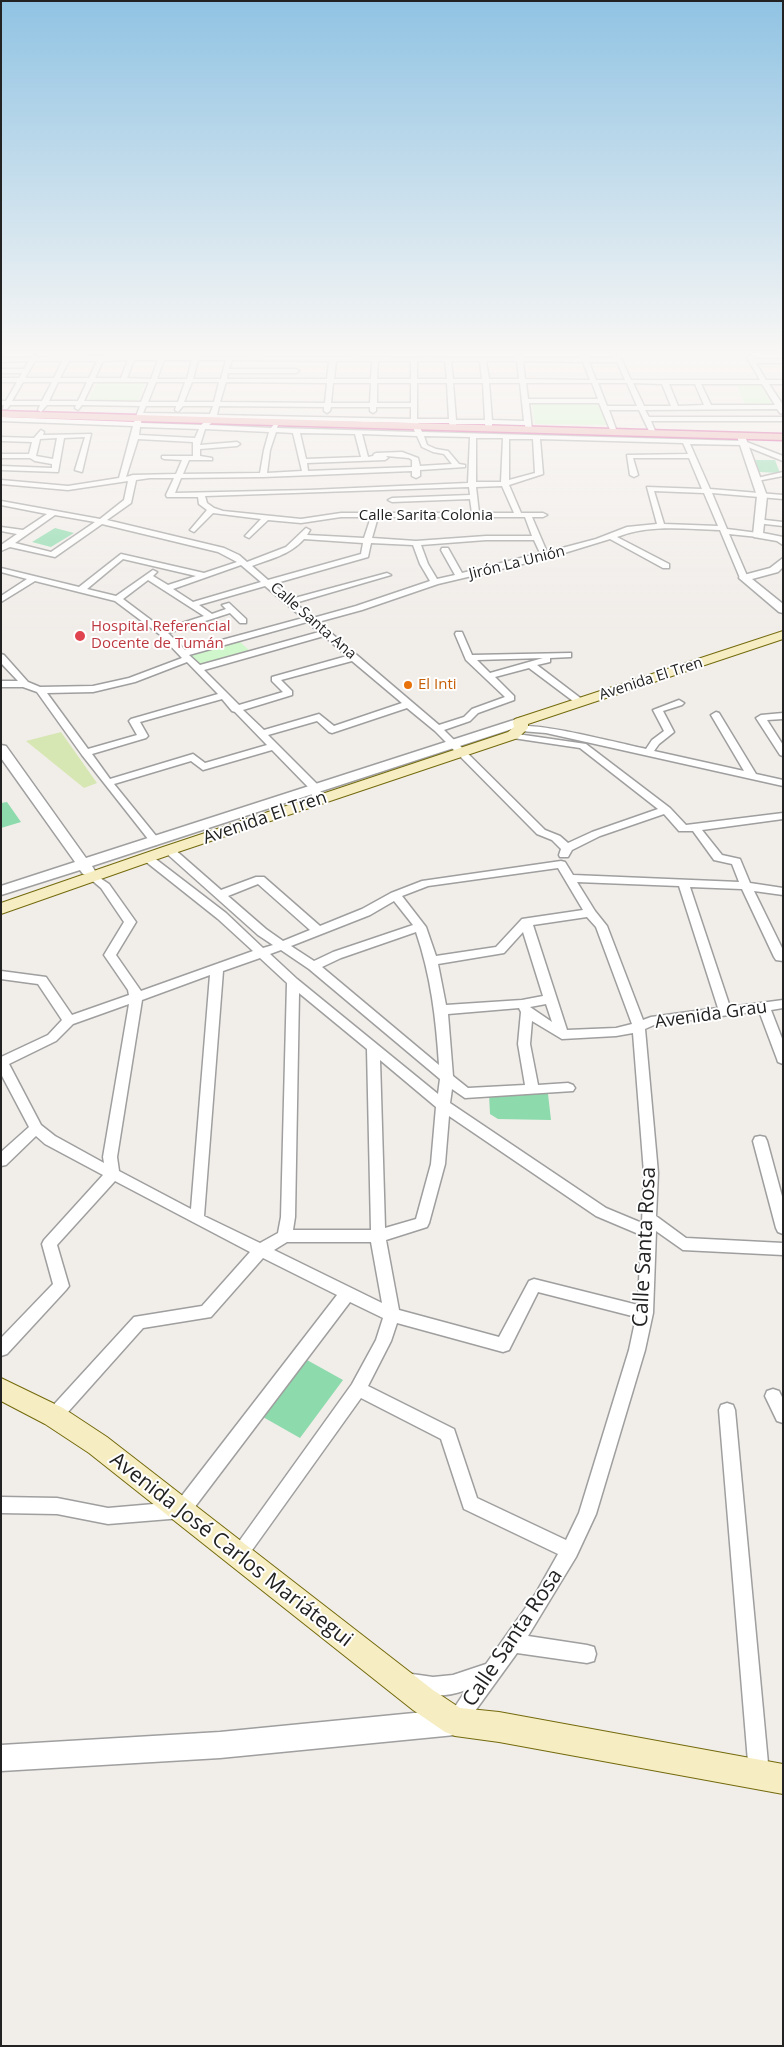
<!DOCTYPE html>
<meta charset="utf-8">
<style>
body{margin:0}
#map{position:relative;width:784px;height:2047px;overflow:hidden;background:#f1ede9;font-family:"Open Sans",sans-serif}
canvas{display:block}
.frame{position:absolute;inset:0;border:2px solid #222;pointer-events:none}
</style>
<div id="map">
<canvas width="784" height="2047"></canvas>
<div class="frame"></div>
</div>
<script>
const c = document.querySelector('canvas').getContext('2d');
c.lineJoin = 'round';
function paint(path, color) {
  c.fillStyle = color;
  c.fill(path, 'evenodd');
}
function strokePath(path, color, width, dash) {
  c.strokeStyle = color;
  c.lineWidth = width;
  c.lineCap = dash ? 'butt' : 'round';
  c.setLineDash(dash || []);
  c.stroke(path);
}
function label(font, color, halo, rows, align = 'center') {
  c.font = font + ' "Open Sans",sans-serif';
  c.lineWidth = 4;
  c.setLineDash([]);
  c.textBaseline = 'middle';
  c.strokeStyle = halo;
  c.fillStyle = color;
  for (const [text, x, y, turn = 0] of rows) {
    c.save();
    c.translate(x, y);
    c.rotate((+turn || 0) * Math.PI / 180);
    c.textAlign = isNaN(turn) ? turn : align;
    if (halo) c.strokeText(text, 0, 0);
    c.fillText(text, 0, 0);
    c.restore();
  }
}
paint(new Path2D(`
 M61 732 97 783 84 788 26 741Z`), '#d7e7b3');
paint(new Path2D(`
 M97 383H145L138 401H88Z
 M737 385H761L772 404 744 403Z
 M532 403H597L607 425 535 424Z
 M239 641 250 651 198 666 188 655Z`), '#d0f7cb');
paint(new Path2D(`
 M755 460H775L780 473 759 472Z
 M55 528 74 533 51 547 32 542Z
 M7 802 21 822 1 828V803Z
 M489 1094H548L551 1120 498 1119 490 1114Z
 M307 1360 343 1380 300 1438 263 1417Z`), '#8ddaac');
const minor = new Path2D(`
 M32 356H38L37 358 65 356 516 358V356H522V358H582L581 356H587L588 358H615L614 356H620L631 380H760L746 356H752L754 359H783V363H756L766 380H783V384H769L783 405V414L780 413 777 409 645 410 649 417H783V421H651L656 433 653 435 650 433 639 410H609L617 432 614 434 611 432 599 403H529L532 430 529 432 526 430 525 425 492 424V428L489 430 486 428 485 424H456V427L453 429 450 427 449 423H418L422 432 744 441 783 456V461L743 445 690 444 710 489 783 495V499L712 493 727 529 758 533 762 535 758 537 729 534 748 578 747 580 740 578 720 530C685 529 649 524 617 537L669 564V568H663L610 539 548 558 438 584 362 610 318 622 439 725 464 717 472 709 505 697 466 660 455 634 456 632H462L472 655 571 653V657L550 658V662L537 665 583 700V704H577L529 668 495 677 514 696V700L478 713 470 721 444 730 545 830 560 836 568 843 592 832 658 809 580 748 513 738 510 737V733L586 744 670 808 686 825 783 813V819L702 830 722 855 740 859 750 883 783 888V895L754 891 783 950V961L776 960 774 957 742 889 690 887 730 1007 783 1000V1008L771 1010 783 1041V1064L778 1062 777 1059 759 1011 654 1025 645 1029 658 1173 656 1216 686 1238 783 1243V1255L683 1250 656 1231 653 1313 645 1350 596 1514 576 1557 528 1636 587 1645 594 1647 596 1654 594 1661 587 1663 517 1653 462 1729 455 1732 448 1729 445 1722 466 1690C447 1697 425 1698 405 1690L403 1683 405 1676 412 1674 433 1677 453 1675 486 1664 536 1593 558 1554 464 1509 441 1439 361 1398 245 1560 239 1563 233 1560 230 1554 352 1384 376 1340 383 1318 350 1302 188 1516 182 1518 108 1524 57 1514 1 1513V1497L57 1498 108 1508 177 1502 337 1295 263 1258 211 1317 143 1328 60 1421 54 1423 48 1421 46 1416 48 1411 134 1317 202 1306 250 1252 115 1181 57 1245 69 1286 66 1290 7 1354 1 1356V1338L53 1284 42 1244 44 1240 103 1175 45 1144 36 1136 6 1165 1 1166V1152L29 1127 1 1074V1057L48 1035 62 1020 38 984 1 979V971L46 977 72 1015 129 995 128 990 104 955 124 922 101 888 88 877 94 874 109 884 136 922 116 955 141 991 253 951 218 919 145 861 144 859 145 857H153L226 913 263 948 273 945 258 935 165 852 164 850 169 847 173 848 221 890 256 877H264L320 926 362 909 391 893 422 881 561 861 565 862 573 875 739 882 732 864 714 860 693 831H679L664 814 600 836 572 850 568 857H560L559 855 561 849 552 840 537 834 435 731 407 708 332 733 329 732 317 721 268 735 319 786 323 800 322 802H314L310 789 272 750 203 770 191 761 114 784 161 842 156 845 152 844 82 755 37 692 23 687H1V681H18L1 663V654L4 655 28 682 40 687 93 686 129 678 182 658 159 634 115 601 35 581 1 602V596L27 579 1 572V568L79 587 121 554 204 573 237 562 218 552 102 524 55 557 10 547 1 551V545L17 534 1 531V527L23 530 47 514 1 505V501L100 519 124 500 128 481 68 490 1 484V480L68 486 119 478 133 426 1 421V417L134 422 140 406 82 405 78 410 75 408 76 405H47L41 412 38 410 40 405H10L7 409H3L4 405H1V401H6L17 382H1V378H19L22 373H1V369H24L29 361 1 362V358H31ZM128 360 121 378H95L103 361ZM134 360H158L151 379 127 378ZM164 360H192L187 379H157ZM198 360H226L221 379H193ZM232 360 329 361 327 379H227L228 373H296L299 371 296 369H229ZM35 361H62L54 378H25ZM69 361H97L89 378H60ZM336 361H372L371 379H334ZM378 361H411V379H377ZM417 361H445L447 379H417ZM451 361H480L482 379H453ZM486 361H517L519 379H489ZM523 361 583 362 590 380 525 379ZM589 362H617L625 380H596ZM23 382H52L42 401H12ZM58 382H87L78 401H49ZM93 382H149L141 402 84 401ZM156 382H185L178 402H148ZM192 382H219L214 402H184ZM226 382 327 383 325 403 220 402ZM333 383H371L370 403H331ZM377 383H411V403H377ZM417 383H447L449 419H417ZM453 383H483L485 420H456ZM489 383H520L524 421 492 420ZM526 383H592L598 399H528ZM598 383H627L637 406H607ZM633 383 662 384 671 406H644ZM669 384H695L704 405 678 406ZM701 384H762L775 405H711ZM146 406H176L175 410 178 412 183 406H213L210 414 143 413ZM219 406 324 407V411L327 413 330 411 331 407H370V411L373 413 376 411V407H411V419L217 415ZM142 417 209 418 201 425 141 423ZM216 419 411 423 415 432 277 428 278 425 275 423 271 428 209 425ZM140 427 199 429 195 438 139 435ZM205 429 269 432 264 450 260 473 183 474 189 460H212V458L200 456V449L237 446 240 444 237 442 200 445ZM276 432 293 433 302 471 267 473 270 450ZM300 433 355 434 361 457 306 459ZM362 434 417 436 422 447 433 452 444 454 452 464 420 466 418 458 402 452 376 453 374 454 373 456 368 457ZM424 436 470 437 468 483 309 490 175 493 181 478 263 477 412 471V476L416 478 420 476V470L465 467V465L459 464 448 451 436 449 427 445ZM476 438H503L501 482H476ZM138 439 193 442V456H162V458L164 459 182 460 176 474 133 475 126 477ZM509 439H533L535 473 509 480ZM540 439 683 443 688 454 627 455 630 475 634 477 638 475 633 458H689L702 489 647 487 657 524 627 527 596 539 547 552 532 517H543L547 515 543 513H521L509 485 543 474ZM386 456 409 458 412 460V467L308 471 307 463 385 460 388 458ZM150 478H174L166 495 167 497H198L199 504 207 510 190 530 194 532 213 513 261 519 245 536 249 538 268 520 301 523 341 517H371L364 538 307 535 310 530 306 528 286 547 247 562 239 555 224 548 107 520 131 503 136 480ZM502 486 514 513H479L476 487ZM469 487 470 495 392 498 388 500 392 502 470 499 472 513H341L301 519 223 511 214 508 207 503 205 496ZM654 491 704 493 718 526 664 524ZM55 515 95 522 51 552 15 543ZM378 517H525L532 536H486L416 541 372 538ZM304 539 363 543 361 554 268 580 252 566C270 559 290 555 304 539ZM486 540H534L540 553 462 573 448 548H442L441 550 455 575 437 579 428 564 421 545ZM371 543 413 545 420 564 430 581 356 606 313 618 295 603 391 575 387 573 291 599 273 584 368 557ZM123 559 196 576 168 585 153 576 157 572 153 570 116 596 87 589ZM241 565 261 582 193 602 173 589ZM148 580 204 616 163 629 123 599ZM265 586 303 618 185 650 168 633 230 613 240 623H246V619L229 603 222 605 226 609 212 614 199 605ZM307 622 319 632 200 665 189 655ZM324 636 347 656 272 677V681L283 692 239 705 204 670ZM543 658 490 673 477 660ZM352 661 402 703 334 726 319 714 264 730 243 710 292 695V691L281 680ZM187 662 218 694 131 719 129 721 137 735 88 749 47 693 93 692 135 682ZM222 699 232 711 235 712 267 745 205 763 193 754 110 779 92 754 146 738 148 736 140 722ZM558 868 583 910 522 919 496 947 436 956 426 927 402 896 428 886ZM577 882 679 886 718 1008 651 1017 643 1020 607 926 595 911ZM258 884 310 930 283 941 266 929 228 896ZM394 901 413 925 333 952 314 961 291 946 370 915ZM587 917 596 927 632 1024 616 1028 567 1030 533 925ZM416 932C431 976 436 1019 439 1065L322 967 341 958ZM523 932 543 996 522 1000 446 1005 438 964 504 953ZM281 950 309 969 440 1079 438 1094 297 979 270 954ZM260 958 287 983 281 1217 278 1233 260 1243 204 1216 223 971ZM210 975 191 1209 119 1171 117 1157 142 1000ZM299 993 367 1049 371 1230H293L295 1217ZM129 1004 103 1157 104 1163 55 1136 41 1125 9 1064 56 1041 73 1024ZM546 1004 552 1022 530 1007ZM519 1008 521 1012 518 1044 525 1085 468 1088 453 1076 448 1014ZM532 1021 562 1039 616 1036 633 1033 644 1173 642 1223 606 1208 450 1103 452 1089 465 1098 573 1091 575 1088 573 1085 568 1083 538 1085 530 1044ZM380 1060 436 1107 431 1164 416 1219 385 1228ZM449 1116 596 1216 641 1235 638 1305 534 1279 529 1281 499 1337 399 1310 386 1240 427 1227 429 1223 445 1164ZM287 1242H371L382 1303 274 1250ZM538 1292 636 1317 629 1350 579 1513 566 1540 477 1498 454 1429 368 1386 391 1341 397 1323 503 1352 509 1350Z
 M41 430 44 432 43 435 91 434 82 472 75 470 85 437 64 438 58 472 1 470V466L52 468V464L35 461 30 458H1V454H29L32 442 1 441V437L34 438ZM57 438 53 459 36 456 40 439Z
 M783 472V476L757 481 753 479Z
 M756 519 783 522V526L756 523Z
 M679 700 684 703 682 705 663 711 674 732 659 744 654 751 744 771 711 715 716 712 719 713 756 774 783 780V786L546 733 521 731 516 728C527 719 626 745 646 749L652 740 664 731 653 710Z
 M783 713V719L767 720 783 745V756L780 755 756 718 761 715Z
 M760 1136 765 1137 767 1141 783 1200V1234L778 1232 776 1228 753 1141 755 1137Z
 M773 1389 779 1391 783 1399V1423L777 1421 765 1396 767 1391Z
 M727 1403 733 1405 735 1410 769 1774 766 1781 759 1784 752 1781 749 1774 719 1410 721 1405Z`);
const tertiary = new Path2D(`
 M741 433 745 436 767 496 763 533 783 537V545L777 541 754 537 753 535 757 496 737 436Z
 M783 558V567L778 572 752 579 783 604V613L779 612 739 578 740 576 770 568Z
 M520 718 526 722 524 725 92 866 95 871 93 874H83L80 870 1 895V886L75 862 1 758V745L6 746 86 858Z
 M455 1709 464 1713 468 1722 464 1731 455 1735 220 1758 1 1771V1745L220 1732Z`);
const secondary = new Path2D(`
 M783 631V639L528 724V728L518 738 175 853 1 914V903L163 847 508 732 514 727 513 722 515 719Z
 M1 1378 63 1408 107 1437 433 1690 460 1708 499 1712 783 1764V1794L499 1742 455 1736 445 1732 413 1710 89 1453 45 1424 1 1401Z`);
const trunk = new Path2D(`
 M1 411 783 434V440L1 417Z`);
strokePath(minor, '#9f9f9f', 3);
strokePath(tertiary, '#9f9f9f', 3);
strokePath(secondary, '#746a0d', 2);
strokePath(trunk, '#d0358a', 3);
paint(minor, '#fff');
paint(tertiary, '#fff');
paint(secondary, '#f6eec2');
paint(trunk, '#ecaeaf');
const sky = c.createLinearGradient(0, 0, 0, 643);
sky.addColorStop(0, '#90c3e3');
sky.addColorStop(0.55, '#f9f7f5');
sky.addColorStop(1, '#f9f7f500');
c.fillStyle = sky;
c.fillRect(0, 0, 784, 643);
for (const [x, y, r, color] of [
 [80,636,6,"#e0444e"],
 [408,685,5,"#e8710a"]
]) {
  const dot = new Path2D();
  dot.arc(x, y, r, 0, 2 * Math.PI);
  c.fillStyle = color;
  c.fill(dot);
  strokePath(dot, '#fff', 2);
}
label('15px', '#222', '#fff', [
 ["Calle Sarita Colonia",426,516],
 ["Jirón La Unión",517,563,-14],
 ["Calle Santa Ana",313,621,41],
 ["Avenida El Tren",651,679,-18]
]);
label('15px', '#be3a42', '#fff', [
 ["Hospital Referencial",91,627],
 ["Docente de Tumán",91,644]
], 'left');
label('15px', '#c56008', '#fff', [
 ["El Inti",418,685]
], 'left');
label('18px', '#222', '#fff', [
 ["Avenida El Tren",265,818,-19],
 ["Avenida Grau",711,1015,-8]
]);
label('21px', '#222', '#fff', [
 ["Calle Santa Rosa",645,1247,-87],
 ["Avenida José Carlos Mariátegui",231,1550,38],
 ["Calle Santa Rosa",513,1638,-56]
]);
</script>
